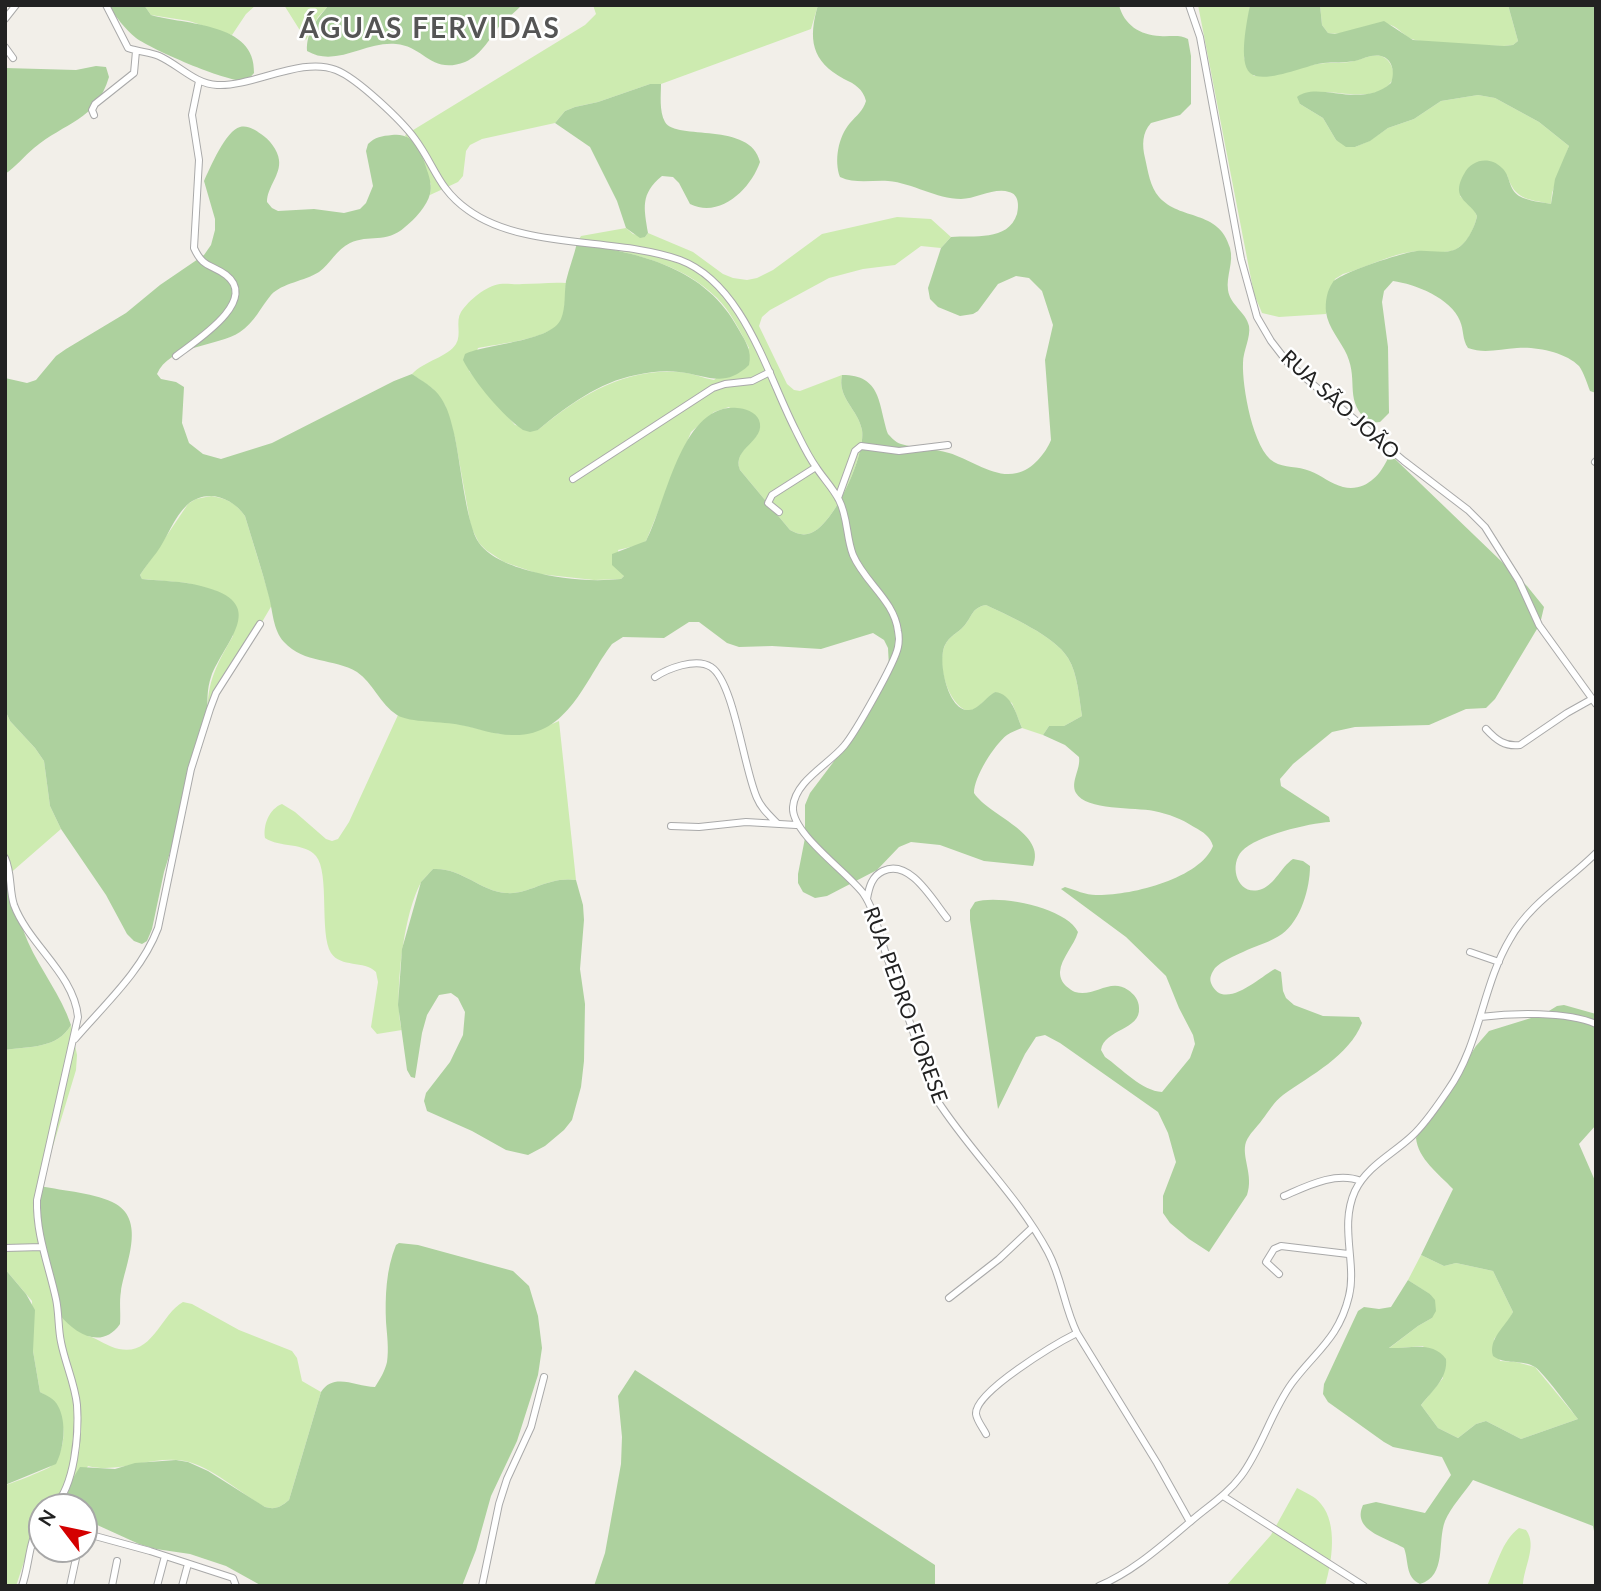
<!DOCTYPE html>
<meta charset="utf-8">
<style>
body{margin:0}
#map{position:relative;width:1601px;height:1591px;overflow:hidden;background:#f2efe9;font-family:Lato,sans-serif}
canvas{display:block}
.frame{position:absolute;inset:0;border:7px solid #222;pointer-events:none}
.north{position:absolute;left:28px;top:1493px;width:70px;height:70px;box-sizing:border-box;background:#fff;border:2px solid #a7a7a7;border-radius:50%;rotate:302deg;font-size:19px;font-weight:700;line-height:28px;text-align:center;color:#222}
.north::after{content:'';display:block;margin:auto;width:24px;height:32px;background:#d40000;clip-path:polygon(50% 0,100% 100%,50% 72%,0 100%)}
</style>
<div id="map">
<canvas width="1601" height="1591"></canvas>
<div class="frame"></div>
<div class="north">N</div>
</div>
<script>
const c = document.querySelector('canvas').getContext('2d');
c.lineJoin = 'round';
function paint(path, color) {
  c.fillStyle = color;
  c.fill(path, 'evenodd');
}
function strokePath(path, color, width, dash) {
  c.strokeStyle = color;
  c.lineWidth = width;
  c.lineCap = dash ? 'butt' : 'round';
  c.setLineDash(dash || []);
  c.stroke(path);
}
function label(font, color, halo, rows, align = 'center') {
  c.font = font + ' Lato,sans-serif';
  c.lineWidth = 5;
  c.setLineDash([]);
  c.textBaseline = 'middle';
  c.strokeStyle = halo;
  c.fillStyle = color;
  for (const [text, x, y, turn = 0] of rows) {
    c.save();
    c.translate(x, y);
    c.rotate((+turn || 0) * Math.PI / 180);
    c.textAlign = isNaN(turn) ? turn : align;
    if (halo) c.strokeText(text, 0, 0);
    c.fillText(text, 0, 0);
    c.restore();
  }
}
paint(new Path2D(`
 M144 5H256L246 14 232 35 189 21 151 15Z
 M284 5H329L318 17 306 40Z
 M593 5H818L811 29 661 84H650L598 102 575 107 565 111 555 123 482 139 470 145 466 151 463 176 458 182 430 195 431 184 405 135 585 25 596 14Z
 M1198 5H1250L1244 58 1254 76C1277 77 1295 68 1317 64 1329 62 1342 64 1354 61 1363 59 1372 54 1381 56 1391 59 1397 74 1391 82 1377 102 1343 92 1324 92 1317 92 1307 100 1300 104L1323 118 1336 140 1355 147 1369 141 1388 128 1414 119 1441 101 1478 95 1495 98 1539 122 1569 146 1552 193 1551 204C1527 199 1515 200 1507 175L1460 196 1473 208 1477 216C1475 227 1468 242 1458 248 1446 256 1424 250 1410 252 1386 256 1365 268 1343 274L1335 279 1327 302 1326 314 1279 317 1262 313 1254 294Z
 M1320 5H1508L1518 41 1513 45 1504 46C1475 45 1443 47 1415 40 1404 38 1398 25 1387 24 1366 22 1349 37 1328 33L1322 25Z
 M897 217 931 219 951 237 941 248 921 246 895 265 863 269 829 278 770 310 762 317 759 326 787 384 794 390 800 391 842 375C837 398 858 409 862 430 866 454 834 525 811 533 804 536 797 534 790 530L740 470C734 455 748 446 757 435L729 407 714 412 691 432 646 541 639 545 618 550 624 576 621 579 594 580 539 574 504 562 486 550 479 543 471 527 455 438 445 405 433 389 412 374C424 361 448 357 456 344 462 334 455 322 461 312 469 300 486 286 500 284 508 283 515 285 522 284 537 284 551 282 566 283 565 294 566 311 561 321 551 339 497 344 478 348L469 371 515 425 538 430C577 397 624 368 677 372 690 372 702 378 714 380L749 348C740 331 731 312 717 298 680 261 626 252 577 243L581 236 626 228 633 234 645 237 648 233 693 252 723 274 733 278 747 280 757 278 773 270 822 234Z
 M211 496C226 498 236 503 245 516L272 605 208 714C206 683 218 662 233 636L216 591 187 583 142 579 140 575 188 504 196 499Z
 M986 605C1009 616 1055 636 1068 658 1078 674 1079 698 1082 716L1064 726H1049L1043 735 1022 728 1012 703 995 692 975 709 968 711C948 705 936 663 945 645 949 636 958 633 964 626 973 616 971 608 986 605Z
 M5 710 10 721 35 748 44 761 50 806 61 829 7 876Z
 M398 715 459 724 500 734 538 730 559 721 576 880C547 876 530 895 506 893 480 891 461 867 433 869 430 873 425 877 422 881 404 909 393 998 402 1030L377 1034 371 1027 378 982 376 972C364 960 341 968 331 953 319 934 330 873 316 856 304 842 280 848 265 838 263 825 269 809 282 804L295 812 326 839 332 841 338 839 349 822Z
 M71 1025 77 1055 76 1070 41 1186 88 1336C99 1339 108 1347 119 1349 153 1356 160 1315 183 1302L192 1304 239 1330 292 1351 297 1358 302 1381 321 1392 289 1500C281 1507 275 1510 265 1507 241 1494 211 1466 185 1461 152 1455 120 1474 88 1466L67 1499 68 1507H42V1538L26 1556 16 1586H5V1485C11 1484 48 1469 50 1467 72 1446 66 1405 40 1392L33 1351 32 1301 5 1269V1050C30 1046 57 1049 71 1025Z
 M1421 1255 1444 1266 1456 1263 1493 1271 1513 1312 1506 1327 1494 1339 1500 1361 1516 1362 1535 1367 1578 1419 1521 1439 1486 1421 1476 1424 1458 1438 1438 1428 1421 1405 1443 1378 1423 1346 1388 1349 1418 1326 1432 1318 1431 1295 1408 1280Z
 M1297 1488C1306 1493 1315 1496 1321 1504 1338 1524 1332 1562 1325 1586H1226L1271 1535Z
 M1519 1528 1526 1530C1538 1546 1523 1568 1523 1586H1487C1496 1567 1502 1540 1519 1528Z`), '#cdebb0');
paint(new Path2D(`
 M108 5H144L151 15C185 25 256 22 254 73L247 81C228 83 153 50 136 38 125 29 116 17 108 5Z
 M329 5H522C516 11 509 17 502 23 490 37 483 54 465 62 431 75 424 46 396 44 365 41 336 68 307 51 306 32 317 19 329 5Z
 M818 5H1119C1124 25 1140 35 1160 36 1170 37 1179 34 1188 39L1191 56V104L1180 115 1151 123C1142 133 1142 145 1145 158 1148 171 1150 187 1159 197 1180 221 1219 209 1230 248 1234 262 1226 276 1228 290 1230 305 1246 312 1249 326 1251 337 1243 351 1243 363 1242 386 1253 450 1274 462 1284 468 1298 466 1310 471 1321 475 1331 484 1343 487 1365 492 1380 476 1388 458L1395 459 1527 586 1544 607 1540 624 1495 699 1486 708 1466 709 1429 725 1355 727 1332 732 1293 764 1280 779 1281 786 1329 817 1330 822C1309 823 1256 836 1242 851 1228 866 1238 898 1262 889 1275 884 1281 867 1293 859L1303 861 1310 866C1310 888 1301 920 1282 934 1271 942 1255 946 1243 952 1234 956 1222 961 1215 968 1212 973 1209 977 1211 983 1223 1013 1261 976 1275 969L1281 972 1283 991 1286 998 1294 1005 1323 1016 1359 1017 1362 1023C1349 1056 1311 1075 1283 1095 1274 1102 1269 1111 1262 1120 1257 1127 1249 1134 1246 1142 1241 1157 1254 1175 1247 1195L1209 1252 1189 1239 1170 1223 1163 1213V1196L1176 1162 1168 1133 1158 1112 1060 1043 1045 1035 1036 1037 1025 1054 998 1109 970 920V910L975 902C999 894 1067 908 1078 932 1074 946 1061 958 1060 972 1060 978 1062 982 1066 986 1069 988 1072 991 1075 992 1094 998 1110 977 1128 990 1134 994 1139 1000 1139 1008 1141 1030 1104 1029 1101 1050L1105 1057C1121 1068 1142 1091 1162 1092L1190 1058 1195 1044 1193 1035 1179 1008 1166 976 1126 937 1061 889 1065 887C1075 890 1086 895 1096 895 1129 896 1200 879 1213 846 1210 836 1203 832 1194 827 1182 819 1169 814 1154 811 1135 807 1086 811 1076 793 1070 782 1081 769 1079 757L1065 745 1043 735 1049 726H1064L1082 716C1079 698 1078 674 1068 658 1055 636 1009 616 986 605 971 608 973 616 964 626 958 633 949 636 945 645 937 660 948 712 969 710 978 710 987 696 995 692 1012 694 1016 714 1022 728 1017 730 1011 732 1007 735 994 745 974 777 974 793 989 816 1047 833 1033 866L984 861 940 845 911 842 899 847 877 870 827 896 815 898 803 892 798 883V874L805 838V805L810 793 847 744 889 667 888 648 884 640 873 633 821 649 772 646 739 647 727 643 699 622H689L664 638 623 637 612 644C584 681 568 737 512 735 494 735 477 728 460 725 443 721 410 723 397 715 380 704 373 683 357 672 334 658 304 664 284 642 273 630 273 612 269 597 262 570 253 543 245 516 232 497 206 488 187 505 174 517 167 538 157 552 151 560 145 567 140 575L142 579C162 581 182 581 201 586 271 603 225 640 211 677 207 689 207 701 208 714L176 833 164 872 152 929 147 941 142 944 134 941 127 934 106 895 61 829 50 806 44 761 35 748 10 721 5 710V378L27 383 36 380 56 356 66 349 126 313 160 285 204 255 211 245 215 230V219L204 181C210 168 226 130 240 127 248 125 255 130 261 134 269 139 278 150 279 160 281 175 267 187 267 202L272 208 278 211 314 209 344 213 360 209 366 203 373 186 366 151 368 144C375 137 382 136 392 135 416 132 422 154 428 173 430 180 432 186 430 194 427 206 415 219 405 227 386 244 369 234 350 243 337 249 330 264 319 272 305 281 282 283 271 295 261 307 254 323 240 332 217 347 169 345 157 374L161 379 176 382 184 387 182 423 189 443 203 454 221 459 272 443 394 381 412 374C422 381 434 387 441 398 448 408 451 421 454 433 460 458 466 525 479 543 490 558 512 566 530 571 559 579 591 582 621 579L624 576 612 565V554L646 541C666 504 681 403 737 408 744 408 756 412 759 420 767 441 731 448 740 470L790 530C797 534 804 536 811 533 834 525 866 454 862 430 858 409 837 398 842 375 882 375 878 404 888 434 892 438 895 442 901 444 916 449 934 448 949 453 970 459 995 479 1017 473 1032 470 1046 453 1051 440L1045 360 1053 325 1042 291 1029 278 1016 276 998 284 978 311 973 314 960 316 938 307 930 299 928 288 941 248 951 237C973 235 1008 242 1017 214 1019 206 1019 194 1009 192 995 187 976 199 961 199 936 199 913 183 888 181 872 180 855 184 840 177 834 161 838 137 850 123 857 115 863 111 866 101 863 89 855 84 844 79 811 61 808 39 818 5Z
 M1250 5H1320L1322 25 1328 33 1335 34 1384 21 1413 40 1504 46 1513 45 1518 41 1508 5H1596V393L1590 391C1587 383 1584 373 1579 366 1566 352 1534 346 1517 348 1500 349 1484 354 1468 348 1462 339 1464 330 1460 321 1451 298 1415 284 1393 281L1384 291 1382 302 1388 347 1389 413 1380 422 1370 423C1343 401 1359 383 1347 355 1341 341 1328 328 1326 312 1325 302 1327 290 1333 282 1340 273 1404 252 1417 251 1429 250 1443 254 1454 250 1466 246 1475 227 1477 216 1473 207 1464 203 1460 195 1457 188 1461 179 1464 174 1472 159 1490 156 1502 168 1511 176 1508 189 1519 196 1528 201 1541 202 1551 204L1555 179 1569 146 1539 122 1495 98 1478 95 1441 101 1414 119 1388 128 1370 141 1355 147H1346L1336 140 1323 118 1300 104 1297 97C1317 80 1361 110 1391 83 1395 73 1393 59 1381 56 1372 54 1363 59 1355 61 1344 63 1333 62 1323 63 1306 65 1264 85 1250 73 1238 62 1247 21 1250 5Z
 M96 66 106 67 109 77C96 121 65 122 34 148 24 156 16 167 5 174V68L76 70Z
 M650 84H661C661 95 659 111 665 122 676 141 751 121 760 162 751 188 721 219 690 204L679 183 673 177 662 176C640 194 644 208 648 233L645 237 640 238 626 228 617 201 590 147 555 123 565 111 575 107 598 102Z
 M577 243C641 254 706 267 739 330 746 342 752 351 749 365 724 389 707 375 679 372 665 370 650 372 636 375 599 382 567 406 538 430L530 432 523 430C502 415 475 383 463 360L465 354C488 343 551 342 561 319 566 307 564 293 566 281 569 268 574 256 577 243Z
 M433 869C461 867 480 891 506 893 530 895 547 876 576 880L583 905 584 920 580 969 585 1004 584 1061 581 1087 572 1120 564 1130 545 1146 528 1155 506 1150 472 1131 427 1111 424 1101 426 1093 450 1062 463 1035 465 1012 458 998 451 993 439 995 427 1015 422 1033 415 1078 411 1077 407 1070 398 1005 402 949 421 882Z
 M5 874C15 895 18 920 28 942 41 971 61 995 71 1025 57 1049 30 1046 5 1050Z
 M1564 1005 1596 1014V1125L1579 1144 1596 1183V1541L1593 1526 1473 1480C1464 1493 1451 1507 1445 1521 1437 1542 1447 1576 1420 1584 1405 1577 1409 1561 1404 1548 1388 1538 1351 1531 1363 1505L1376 1502 1425 1513 1451 1475 1442 1457 1393 1447 1384 1442 1328 1402 1323 1394 1324 1384 1358 1311 1364 1307 1379 1309 1391 1307 1408 1280 1430 1294 1435 1300 1436 1311 1432 1318 1418 1326 1389 1348C1409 1349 1432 1340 1446 1359 1448 1378 1433 1390 1421 1405L1438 1428 1458 1438 1476 1424 1486 1421 1521 1439 1578 1419C1571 1410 1543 1372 1535 1367 1522 1359 1505 1365 1493 1356 1488 1339 1505 1327 1513 1312L1493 1271 1456 1263 1444 1266 1421 1255 1453 1189C1439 1174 1418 1159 1416 1138L1476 1046 1489 1031 1544 1014 1557 1006Z
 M41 1186C63 1191 97 1193 116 1204 146 1222 125 1265 121 1291 119 1302 121 1313 120 1324 102 1350 75 1334 60 1315L38 1225Z
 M399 1243 418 1245 513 1271 529 1286 538 1316 542 1348 538 1375 517 1441 491 1496 476 1550 462 1586H262L226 1566 190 1554 156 1549 139 1544 84 1519V1507H68C65 1492 72 1479 80 1467L115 1469 135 1463 176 1460 188 1462 208 1471 265 1507C275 1510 281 1507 289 1500L321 1392C334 1372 356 1387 375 1387 380 1379 385 1371 387 1362 389 1349 387 1335 386 1322 385 1297 386 1269 396 1245Z
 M5 1269 26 1294 35 1310 33 1351 40 1392C46 1395 55 1399 58 1406 67 1422 64 1449 56 1464L5 1485Z
 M635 1370 935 1565V1586H594L605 1553 621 1464 622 1437 618 1396Z`), '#add19e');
const street = new Path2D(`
 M106 5 128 48C139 52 150 52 159 56 179 65 195 84 217 85 253 87 302 56 336 70 357 78 402 121 415 139 435 166 438 189 468 210 523 250 616 237 680 260 744 284 768 377 796 431 802 443 808 456 816 467 823 478 833 488 839 500 848 517 846 537 853 555 865 583 894 600 898 631 899 635 899 643 898 647 895 663 855 733 844 746 828 765 795 781 793 807 791 833 846 871 863 893 875 910 879 935 886 954 903 1003 920 1051 937 1100 971 1153 1018 1196 1048 1252 1062 1278 1064 1307 1077 1333L1157 1463 1190 1522
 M1189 5 1200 37 1241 259 1257 317 1271 341 1288 363 1309 381 1404 461 1468 510 1485 527 1519 581 1539 625 1596 704
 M5 19 16 5
 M5 47 13 58
 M94 115 92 110 95 104 134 73 136 51
 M176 356C194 342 260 301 226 275 211 264 203 268 194 248L199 160 192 115 199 81
 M1595 462 1596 461
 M573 479 713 388 725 384 752 381 770 372
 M838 498 855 451 861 446 899 451 948 445
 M779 512 768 503 772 495 816 467
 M655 677C667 669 696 657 711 667 734 682 744 770 757 798 761 808 769 815 777 823
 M1486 729C1496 740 1505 747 1520 745L1567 713 1592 699
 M671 826 699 827 746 822 796 825
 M5 858C12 873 9 890 14 905 29 945 74 974 78 1017L37 1200C36 1235 49 1266 56 1299 59 1313 58 1328 61 1342 65 1363 75 1384 77 1405 79 1434 75 1485 54 1507
 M867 899C869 887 872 876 883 871 910 858 933 901 947 918
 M1470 952 1499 962
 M1480 1017C1512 1013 1566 1011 1596 1024
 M75 1039C104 1005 142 971 158 928L191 769 210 709 216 693 260 624
 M1284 1196C1307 1186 1336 1171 1361 1181
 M5 1248 42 1247
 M1279 1274 1266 1262 1274 1249 1281 1246 1348 1254
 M949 1298 999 1259 1033 1227
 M986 1434C983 1428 977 1421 976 1414 974 1392 1057 1343 1077 1333
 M1223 1496 1364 1586
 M84 1533 150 1551 233 1578 236 1586
 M31 1547 42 1538
 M22 1586C30 1564 28 1540 42 1521
 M70 1586 78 1549
 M112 1586 117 1561
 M157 1586 165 1556
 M182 1586 188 1564
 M482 1586 499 1504 507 1479 531 1427 544 1377
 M1099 1586C1134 1571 1161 1546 1190 1522 1207 1507 1227 1495 1241 1476 1262 1448 1271 1412 1292 1383 1316 1351 1339 1338 1349 1296 1357 1263 1339 1226 1355 1191 1367 1166 1393 1154 1412 1136 1426 1123 1437 1106 1448 1090 1480 1045 1482 986 1510 939 1530 903 1567 882 1596 853`);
strokePath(street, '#a9a9a9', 8);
strokePath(street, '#fff', 6);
label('21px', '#222', '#fff', [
 ["RUA SÃO JOÃO",1340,405,42],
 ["RUA PEDRO FIORESE",905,1005,70]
]);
c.letterSpacing = '2px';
label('bold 28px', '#555', '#fff', [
 ["ÁGUAS FERVIDAS",430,29]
]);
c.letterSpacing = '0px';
</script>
